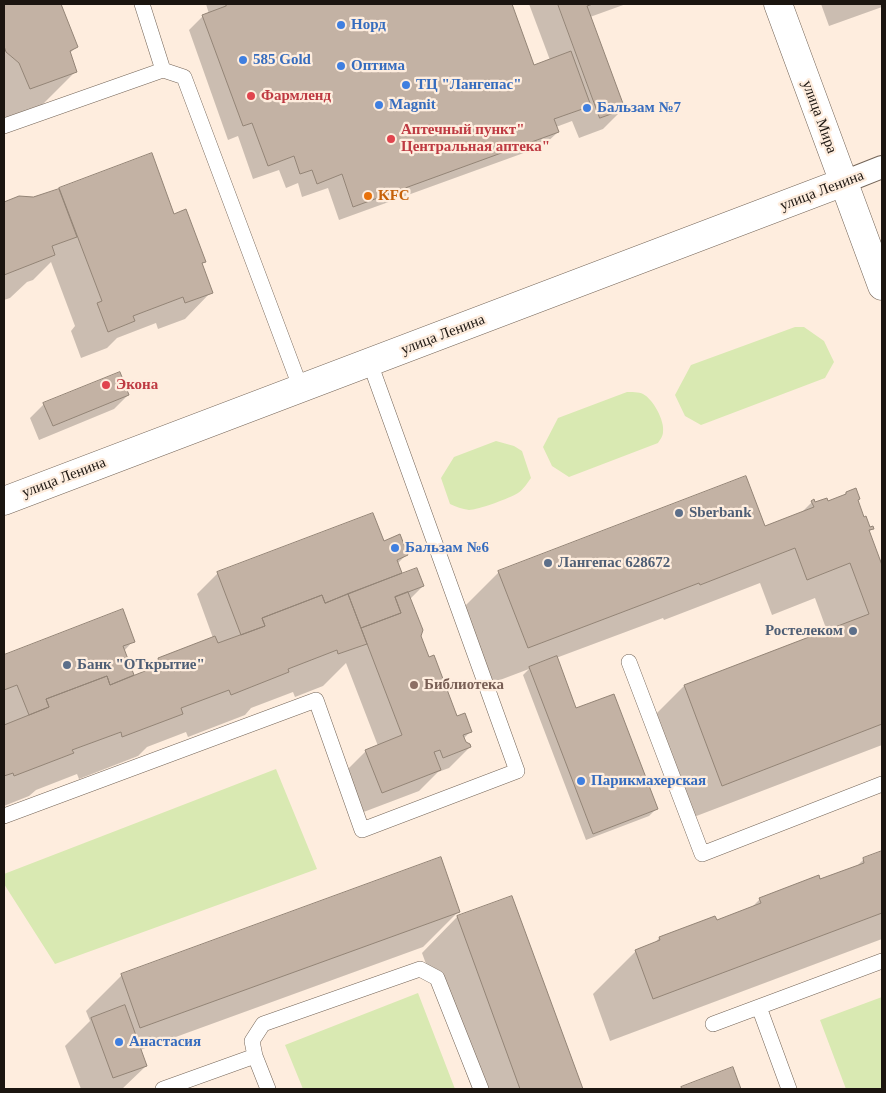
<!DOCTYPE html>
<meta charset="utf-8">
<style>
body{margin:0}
#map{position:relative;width:886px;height:1093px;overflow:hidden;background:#feedde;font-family:"Times New Roman",serif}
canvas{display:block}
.frame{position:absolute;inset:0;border:5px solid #1b1510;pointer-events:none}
</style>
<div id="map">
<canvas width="886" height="1093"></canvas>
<div class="frame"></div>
</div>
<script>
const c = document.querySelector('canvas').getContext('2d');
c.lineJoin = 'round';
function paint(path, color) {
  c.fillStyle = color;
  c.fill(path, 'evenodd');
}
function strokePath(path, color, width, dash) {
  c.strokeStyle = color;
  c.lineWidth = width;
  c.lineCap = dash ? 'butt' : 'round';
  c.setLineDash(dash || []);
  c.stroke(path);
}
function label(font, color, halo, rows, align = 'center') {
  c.font = font + ' "Times New Roman",serif';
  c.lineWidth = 4.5;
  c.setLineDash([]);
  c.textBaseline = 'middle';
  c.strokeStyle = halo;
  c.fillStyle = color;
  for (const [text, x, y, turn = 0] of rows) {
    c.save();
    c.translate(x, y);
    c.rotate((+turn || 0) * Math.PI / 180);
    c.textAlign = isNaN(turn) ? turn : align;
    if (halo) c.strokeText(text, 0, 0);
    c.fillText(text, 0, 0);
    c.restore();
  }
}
paint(new Path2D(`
 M795 327H804L824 341 834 362 825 378 701 425 685 416 675 395 691 365Z
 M627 392C631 392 639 392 643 394 653 399 665 421 663 432 663 436 660 440 658 443L569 477 552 466 543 447 558 418Z
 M496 441 514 446 522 451 531 478C527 483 524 489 518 493 510 498 478 510 469 510 462 509 456 507 450 504L441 478 454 457Z
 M276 769 317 869 55 964 4 884V874Z
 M418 993 455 1089H303L285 1045Z
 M882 997V1089H846L820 1020Z`), '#d9e9b2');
paint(new Path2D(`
 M4 4H59L76 47 69 54 76 71 33 114 4 125Z
 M206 4H510L533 66 550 60 529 4H626L590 17 624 108 603 129 579 138 572 121 556 127 558 132 543 146 339 220 328 188 302 197 298 183 286 188 279 170 253 179 238 136 228 140 189 30 203 16 209 14Z
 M821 4H882V7L829 26Z
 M60 189 174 215 204 262 201 265 211 292 185 319 158 329 156 323 117 338 107 348 81 358 71 331 75 326 51 262 33 280 27 282 10 298 4 300V203L19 197 33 199Z
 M128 395 114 409 39 440 30 418 44 404Z
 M846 493 857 501 863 518 870 529 873 528 869 532 882 568V745L686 820 649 721 684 686 827 631 815 598 772 615 760 583 664 620 663 618 556 658 576 710 656 809 649 816 586 840 523 675 529 669 492 683 463 608 499 572 764 528 800 514 812 502 814 504 828 502 843 496Z
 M383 542 406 555 397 564 401 575 423 586 410 599 419 636 428 659 457 718 470 732 463 739 465 743 470 747 449 768 438 772 419 791 361 813 345 772 366 751 378 746 346 663 323 686 295 697 293 692 251 708 245 715 188 737 186 732 147 747 138 756 79 779 77 774 36 790 29 796 4 806V656L122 611 133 641 124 651 133 675 129 679 145 673 158 659 213 638 197 594 218 573Z
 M882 852V939L610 1041 593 994 636 951 653 945 659 938 716 922 750 909 760 899 820 881 856 867 864 859Z
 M511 898 581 1089H472L422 953 457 917Z
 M459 911 423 947 140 1050 146 1066 122 1089H81L65 1046 90 1021 86 1011 122 975Z
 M732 1069 740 1089H680L682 1088Z`), '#0003');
const building = new Path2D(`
 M4 4H61L78 47 70 51 77 72 30 89 19 63 6 52 4 46Z
 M225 4H512L534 65 571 51 591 106 554 119 559 132 353 207 342 174 317 184 312 170 300 174 294 156 268 166 252 123 243 126 202 15 226 6Z
 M558 4H593L587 6 625 109 600 118Z
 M152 153 174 214 186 209 206 262 202 263 213 293 185 303 183 297 133 316 135 321 108 332 97 303 102 301 59 188Z
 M59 189 77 237 52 246 55 255 4 275V202L19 196 33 197Z
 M120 372 129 395 53 426 43 403Z
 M746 476 765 526 814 507 811 501 814 499 815 502 827 498 828 501 846 494V492L856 488 860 499 858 500 864 517 866 516 870 527 873 526 874 529 869 530 882 565V724L722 786 684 685 869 614 850 563 807 580 795 548 700 585 699 583 528 648 498 571Z
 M373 513 384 541 400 534 408 555 397 560 402 573 325 603 322 595 262 618 265 626 241 635 217 572Z
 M417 568 424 586 395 597 401 613 361 628 348 594Z
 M408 592 423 630 421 636 429 657 434 655 457 716 465 713 472 732 463 735 466 742 470 744 471 747 443 758 440 750 434 752 441 770 382 793 365 750 402 735 361 628 401 613 395 597Z
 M348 594 367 644 338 654 337 650 288 669 289 672 231 695 229 690 181 708 183 714 122 737 121 732 72 750 74 753 14 776 13 773 4 776V725L49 707 46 699 107 676 110 685 160 665 158 658 215 636 218 643 265 626 262 618 322 595 325 603Z
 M123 609 135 642 123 646 134 675 110 685 107 676 46 699 49 707 29 715 17 685 4 690V655Z
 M557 656 576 708 614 694 658 809 593 834 529 667Z
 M882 851V913L653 999 635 950 660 940 659 937 715 916 717 920 761 903 759 898 819 875 820 879 864 863 863 858Z
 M441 857 460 912 140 1028 121 974Z
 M512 896 583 1089H520L457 916Z
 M125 1005 147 1066 113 1078 91 1018Z
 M733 1067 741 1089H682L681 1087Z`);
paint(building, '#c3b2a4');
strokePath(building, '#938476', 1);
const service = new Path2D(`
 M142 4 163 70
 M4 126 163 70 184 77 301 389
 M629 662 702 854 882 784
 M4 816 316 700 362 830 517 771 370 363
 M759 1007 789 1089
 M713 1024 882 961
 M163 1089 255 1056
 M268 1089 255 1056 252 1041 263 1024 420 969 437 978 481 1089`);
const pedestrian = new Path2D(`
 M844 182 882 167`);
const tertiary = new Path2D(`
 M778 4 882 286
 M4 501 844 182`);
strokePath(service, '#736457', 16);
strokePath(pedestrian, '#736457', 24);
strokePath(tertiary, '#736457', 29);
strokePath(service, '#fff', 15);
strokePath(pedestrian, '#fff', 22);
strokePath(tertiary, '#fff', 28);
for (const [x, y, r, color] of [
 [341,25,5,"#3f7fe0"],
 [243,60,5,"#3f7fe0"],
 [341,66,5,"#3f7fe0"],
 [406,85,5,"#3f7fe0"],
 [251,96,5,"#e0444e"],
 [379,105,5,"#3f7fe0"],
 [587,108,5,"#3f7fe0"],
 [391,139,5,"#e0444e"],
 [368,196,5,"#e8710a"],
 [106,385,5,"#e0444e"],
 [679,513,5,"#5c6f8a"],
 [395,548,5,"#3f7fe0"],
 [548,563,5,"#5c6f8a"],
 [853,631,5,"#5c6f8a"],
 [67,665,5,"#5c6f8a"],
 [414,685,5,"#8d6e63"],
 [581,781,5,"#3f7fe0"],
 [119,1042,5,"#3f7fe0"]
]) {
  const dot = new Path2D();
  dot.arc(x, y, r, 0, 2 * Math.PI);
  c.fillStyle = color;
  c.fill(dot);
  strokePath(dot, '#feedde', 2);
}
label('bold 15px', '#366cbe', '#feedde', [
 ["Норд",351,25],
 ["585 Gold",253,60],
 ["Оптима",351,66],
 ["ТЦ \"Лангепас\"",416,85],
 ["Magnit",389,105],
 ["Бальзам №7",597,108],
 ["Бальзам №6",405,548],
 ["Парикмахерская",591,781],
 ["Анастасия",129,1042]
], 'left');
label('bold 15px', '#be3a42', '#feedde', [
 ["Фармленд",261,96],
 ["Аптечный пункт\"",401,130],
 ["Центральная аптека\"",401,147],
 ["Экона",116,385]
], 'left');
label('15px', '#1b1510', '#feedde', [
 ["улица Мира",819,117,70],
 ["улица Ленина",822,191,-21],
 ["улица Ленина",443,335,-21],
 ["улица Ленина",64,478,-21]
]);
label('bold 15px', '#c56008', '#feedde', [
 ["KFC",378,196]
], 'left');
label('bold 15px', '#4e5e75', '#feedde', [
 ["Sberbank",689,513],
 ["Лангепас 628672",558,563],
 ["Ростелеком",843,631,"right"],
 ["Банк \"ОТкрытие\"",77,665]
], 'left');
label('bold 15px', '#785e54', '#feedde', [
 ["Библиотека",424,685]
], 'left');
</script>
